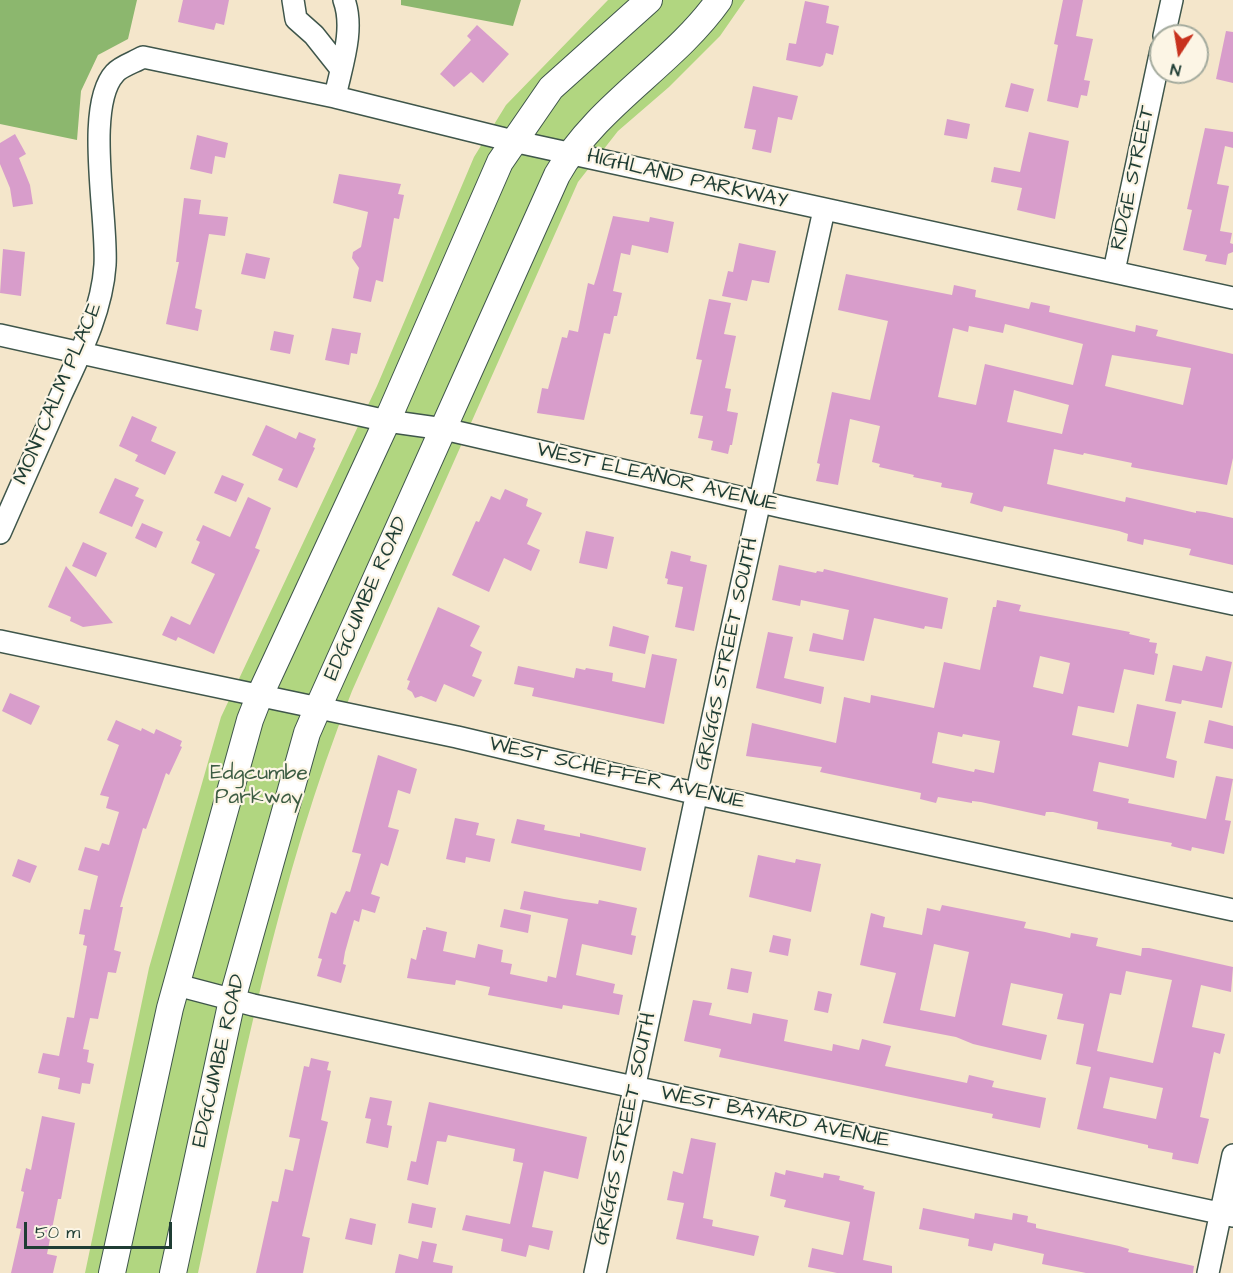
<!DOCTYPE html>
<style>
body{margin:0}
#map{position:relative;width:1233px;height:1273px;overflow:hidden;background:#f4e6cb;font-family:"Architects Daughter",sans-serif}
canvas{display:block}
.north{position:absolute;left:1149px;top:24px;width:60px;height:60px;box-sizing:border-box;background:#fcf5e5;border:2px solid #a4ab9e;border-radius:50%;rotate:192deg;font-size:16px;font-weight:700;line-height:24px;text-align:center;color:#1f3d34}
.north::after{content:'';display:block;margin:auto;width:21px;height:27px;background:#c8321e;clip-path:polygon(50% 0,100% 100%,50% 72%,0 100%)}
.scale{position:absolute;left:24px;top:1222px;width:148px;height:27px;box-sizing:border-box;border:3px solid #1f3d34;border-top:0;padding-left:8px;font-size:18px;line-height:21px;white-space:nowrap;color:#1f3d34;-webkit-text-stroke:4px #fcf5e5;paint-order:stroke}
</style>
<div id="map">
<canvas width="1233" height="1273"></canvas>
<div class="north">N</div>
<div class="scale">50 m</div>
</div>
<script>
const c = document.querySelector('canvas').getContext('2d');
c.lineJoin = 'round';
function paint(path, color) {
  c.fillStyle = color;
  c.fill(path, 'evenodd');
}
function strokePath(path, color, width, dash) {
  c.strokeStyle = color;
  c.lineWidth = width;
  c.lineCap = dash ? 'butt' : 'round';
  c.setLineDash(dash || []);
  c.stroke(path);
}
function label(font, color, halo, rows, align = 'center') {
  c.font = font + ' "Architects Daughter",sans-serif';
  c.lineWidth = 4.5;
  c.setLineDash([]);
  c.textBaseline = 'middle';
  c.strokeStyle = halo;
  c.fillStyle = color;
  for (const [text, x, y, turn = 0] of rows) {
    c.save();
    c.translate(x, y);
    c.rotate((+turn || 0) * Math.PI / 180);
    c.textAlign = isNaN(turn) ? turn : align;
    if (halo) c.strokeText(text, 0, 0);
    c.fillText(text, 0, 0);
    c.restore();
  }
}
paint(new Path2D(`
 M608 0H745L720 36 669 87 618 131 578 182 352 691C278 877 240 1077 198 1273H85L149 968 221 717 377 386 474 157 506 105Z`), '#b1d680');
paint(new Path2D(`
 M0 0H137L128 39 98 55 81 91 77 140 0 124Z
 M401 0H521L513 26 401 5Z`), '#8cb76e');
paint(new Path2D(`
 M183 0H229L224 25 216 23 214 30 178 22Z
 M1063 0H1083L1076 36 1093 39 1084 80 1090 81 1087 96 1081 95 1078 108 1047 101 1058 45 1054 44Z
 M805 1 829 6 826 23 839 26 833 55 826 53 823 65 820 67 786 60 789 43 796 44Z
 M477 25 509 54 483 83 471 72 454 87 440 74 471 40 467 36Z
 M1226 31 1233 32V83L1216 79Z
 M1011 83 1034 89 1028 112 1005 107Z
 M753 86 798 96 792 120 778 117 771 153 752 149 756 130 744 128Z
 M947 119 970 124 967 139 944 135Z
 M1205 128 1233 132V148L1225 146 1217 184 1229 186 1220 231 1232 233 1230 243 1233 244V252L1228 254 1226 265 1205 261 1207 255 1183 250 1192 210 1187 209Z
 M1029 132 1069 141 1055 219 1017 210 1022 188 991 182 994 167 1020 172Z
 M15 134 26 154 19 158 30 185 33 204 13 207 10 188 0 164V143Z
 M197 135 228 143 225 158 215 156 212 174 190 169Z
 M339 174 401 184 398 194 404 195 399 219 394 218 383 282 376 280 371 302 353 298 359 268 352 258 353 252 361 247 368 212 333 203Z
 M184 198 201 200 199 214 228 217 225 236 209 234 195 308 202 310 198 331 166 324 179 262H176Z
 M613 216 649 222 650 217 674 222 668 253 632 245 630 255 621 253 613 291 622 293 617 316H614L610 334 604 333 584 420 537 413 542 388 548 389 562 337 567 338 569 330 578 332 588 283 594 285 598 272Z
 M739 243 776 251 769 283 752 280 747 301 722 296 728 271 733 272Z
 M3 249 25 252 21 296 0 293Z
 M246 253 270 258 265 279 241 274Z
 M846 274 952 295 954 285 976 290 975 297 1029 309 1031 302 1050 306 1049 312 1135 332 1136 325 1158 330 1156 336 1233 354V458L1227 485 1131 467 1132 463 1084 453 1083 455 1054 449 1047 484 1125 502 1126 497 1196 513V511L1205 512 1233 518V565L1189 555 1191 549 1144 539 1143 545 1127 541 1128 534 1119 531 1004 506 1002 512 970 503 973 493 941 487 942 483 913 477 914 475 879 467 880 464 872 462 880 426 850 419 838 485 816 481 820 464 817 463 832 392 870 400 888 321 838 310ZM1005 324 1083 344 1073 385 985 364 976 405 938 397 953 328 968 332 969 326 1003 333ZM1112 355 1191 368 1183 405 1105 386ZM1014 390 1069 405 1062 434 1007 422Z
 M709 299 731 303 724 334 736 336 725 388 731 389 727 411 738 413 732 445H730L728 454 711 450 713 441 698 438 703 416 690 414 702 360 696 359Z
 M332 328 361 333 357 354 351 353 349 365 325 360Z
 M274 331 294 335 290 354 270 350Z
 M132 416 157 427 151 441 176 452 165 475 135 461 138 455 119 446Z
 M266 425 296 439 299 432 316 439 313 447 315 448 297 488 278 480 283 469 252 455Z
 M222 475 244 484 236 502 214 493Z
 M115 478 139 488 135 496 144 500 132 527 99 513Z
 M505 489 528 499 526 506 542 513 527 544 540 550 531 571 504 558 489 592 452 575 476 521 479 522 491 496 500 500Z
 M248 497 271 508 255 548 260 550 214 654 178 637 176 641 162 635 171 616 190 625 215 574 191 563 200 542 196 540 203 525 230 537Z
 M142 523 163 532 156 548 135 538Z
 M586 531 614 537 607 569 579 563Z
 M83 542 107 553 96 577 72 566Z
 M671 551 691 556 690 561 707 565 694 631 675 627 683 587 667 584 668 579 665 578Z
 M779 565 816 573 817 571 823 572 824 569 948 598 942 629 925 626 924 629 874 618 864 661 809 651 813 633 843 640 849 610 801 600 800 606 772 600Z
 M66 566 113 623 83 627 70 621 71 617 48 607Z
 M997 600 1021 605 1019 611 1130 632 1129 634 1150 639 1149 642 1157 643 1155 653 1158 654 1154 675 1124 669 1114 713 1078 706 1072 735 1128 747 1137 704 1176 712 1166 758 1177 761 1174 778 1099 762 1093 791 1129 799 1128 803 1206 819 1216 776 1233 779 1225 820 1231 821 1224 854 1192 847 1191 851 1171 846 1172 843 1097 829 1098 822 1053 812H1046L1045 816 981 802 972 801V803L938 797 936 803 920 799 921 793 820 772 822 767 746 756 752 723 836 743 844 697 870 703 871 695 934 708 944 662 980 670 993 607H996ZM1040 656 1070 663 1063 694 1033 687ZM938 732 962 737 963 734 1000 741 994 773 975 769 974 772 932 763Z
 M438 607 480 626 470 646 482 652 472 676 482 680 474 697 444 684 436 702 421 696 415 698 412 692 407 689 410 681 407 680Z
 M613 626 649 636 645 654 609 646Z
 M768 632 793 637 784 678 824 687 821 704 756 688Z
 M652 654 677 659 664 724 532 696 534 688 514 684 518 666 574 678 576 668 585 670 586 668 613 673 612 681 645 688Z
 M1206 656 1232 662 1222 708 1182 700 1181 704 1165 701 1173 665 1202 671Z
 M10 693 40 706 31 725 2 711Z
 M116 720 141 731 142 728 154 734 156 729 182 741 180 746 182 747 169 775 166 773 146 829 143 828 120 907H123L114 950 121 952 116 973 108 972 98 1019 90 1018 83 1049 89 1050 87 1062 94 1064 90 1084 82 1083 80 1094 58 1089 60 1078 38 1073 43 1053 59 1056 67 1017 74 1018 87 946 83 945 85 935 79 934 84 909 90 910 98 876 78 870 85 847 99 851 102 843 109 845 119 812 106 808 109 797 100 795 119 745 107 740Z
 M1209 720 1233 726V749L1204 743Z
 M378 755 417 769 410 794 398 790 388 827 399 830 388 866 381 863 371 894 380 897 375 913 362 909 359 922 354 920 345 952 343 964 346 965 341 983 317 976 322 959 318 958 331 912 336 914 346 891 350 892 361 854 352 852Z
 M455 818 479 823 476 835 495 839 490 862 466 857 465 863 446 859Z
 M517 819 545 825 544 830 580 837V833L646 848 641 871 511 843Z
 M758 855 795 863 796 859 821 864 811 912 749 897Z
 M18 859 37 866 30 883 12 876Z
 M524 891 564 899 598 904 599 900 637 908 631 935 636 936 632 955 582 944 576 975 615 984 613 993 623 995 619 1015 563 1005 562 1009 488 995 490 987 456 980 455 985 407 978 411 958 416 960 423 930H426V927L447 932 443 951 475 958 478 944 503 950 501 962 512 964 510 974 547 982 548 976 556 978 568 919 520 909Z
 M942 905 1026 922 1024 928 1045 932 1070 938 1071 933 1098 938 1096 946 1141 956 1142 948H1149L1233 967 1231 992 1201 985 1192 1027 1225 1034 1220 1054 1214 1052 1200 1117 1209 1119 1198 1164 1172 1159 1173 1153 1148 1148V1145L1077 1129 1091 1067 1076 1064 1084 1024 1057 1019 1063 994 1011 983 1002 1025 1047 1035 1041 1060 973 1044 956 1037 883 1023 896 973 860 965 871 913 885 917 883 927 922 935 927 908 940 911ZM934 944 969 952 955 1017 920 1010ZM1126 971 1172 980 1153 1063 1097 1051 1110 993 1121 995ZM1110 1077 1163 1088 1156 1119 1103 1108Z
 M504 909 531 915 528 933 500 927Z
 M773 935 791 939 788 956 769 952Z
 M731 968 752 972 748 993 727 989Z
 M818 991 832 994 828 1013 814 1010Z
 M693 1000 712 1003 709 1015 751 1024 753 1013 788 1020 784 1041 832 1051 833 1044 859 1050 862 1039 891 1046 885 1066 967 1083 969 1075 994 1081 992 1087 1046 1098 1040 1128 992 1118 993 1114 968 1109 719 1057 721 1049 684 1041Z
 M311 1058 329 1062 327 1070 331 1071 321 1120 328 1122 302 1236 310 1238 303 1273H256L272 1201 278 1202 285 1169 293 1171 300 1139 289 1137 304 1066 309 1067Z
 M370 1097 392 1101 387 1125 392 1126 388 1148 366 1143 371 1119 365 1118Z
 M429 1102 587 1137 578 1179 544 1171 532 1227 553 1231 549 1250 529 1245 526 1257 501 1251 503 1239 462 1230 466 1215 510 1224 523 1163 513 1161 515 1149 448 1135 446 1142 437 1141 428 1185 407 1180 411 1161 416 1162Z
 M42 1116 75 1123 61 1199H58L47 1254 57 1256 53 1273H11L21 1229 16 1228 24 1192 21 1191 26 1168 31 1170Z
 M691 1138 716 1143 703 1218 713 1220 712 1226 759 1236 754 1256 676 1239 684 1203 667 1200 673 1171 683 1174Z
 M786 1170 823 1178 824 1173 840 1176 839 1180 864 1186 863 1189 875 1192 863 1260 892 1266V1273H837L808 1267 812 1248 843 1255 850 1222 784 1207 786 1200 770 1196 775 1172 785 1175Z
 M412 1203 436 1208 432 1228 408 1223Z
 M923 1208 974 1219 975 1213 1012 1220 1013 1213 1028 1216 1027 1222 1036 1224V1228L1119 1246 1129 1249 1128 1252 1194 1266 1193 1273H1086L1042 1264 1044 1254 994 1243 992 1251 968 1246 969 1239 919 1229Z
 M350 1218 376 1224 372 1245 345 1239Z
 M422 1241 437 1244 433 1262 453 1266 452 1273H395L399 1254 418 1259Z`), '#d89dcb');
const minor = new Path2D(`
 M293 0 296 19 314 35 341 69
 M1164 36 1172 0
 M335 97C341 67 355 30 344 0
 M1114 271 1161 50
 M0 335 387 421 444 429 782 507 1233 604
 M0 533C20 487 41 441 61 395 80 354 102 311 105 265 108 219 84 106 115 73 121 66 135 62 143 57L335 97 513 141 1233 298
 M0 641 457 737 698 794 1233 910
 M177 985 253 1005 1233 1216
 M595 1273 728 646 824 210
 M1208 1273 1233 1155`);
const tertiary = new Path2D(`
 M112 1273 170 1008 250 720 259 697 387 421 500 162 551 88 649 0
 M173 1273 232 1000 307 733 317 710 557 175C597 104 673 65 719 0`);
strokePath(minor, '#3f564b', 24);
strokePath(tertiary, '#3f564b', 28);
strokePath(minor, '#fff', 21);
strokePath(tertiary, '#fff', 26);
label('21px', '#1f3d34', '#fcf5e5', [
 ["RIDGE STREET",1134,178,-78],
 ["HIGHLAND PARKWAY",687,180,13],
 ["MONTCALM PLACE",59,394,-67],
 ["WEST ELEANOR AVENUE",657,478,13],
 ["EDGCUMBE ROAD",367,599,-66],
 ["GRIGGS STREET SOUTH",728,654,-78],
 ["WEST SCHEFFER AVENUE",617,774,13],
 ["EDGCUMBE ROAD",220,1061,-77],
 ["WEST BAYARD AVENUE",775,1118,12],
 ["GRIGGS STREET SOUTH",626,1129,-78]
]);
label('21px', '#3c5c43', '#fcf5e5', [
 ["Edgcumbe",259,775],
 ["Parkway",259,799]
]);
</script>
